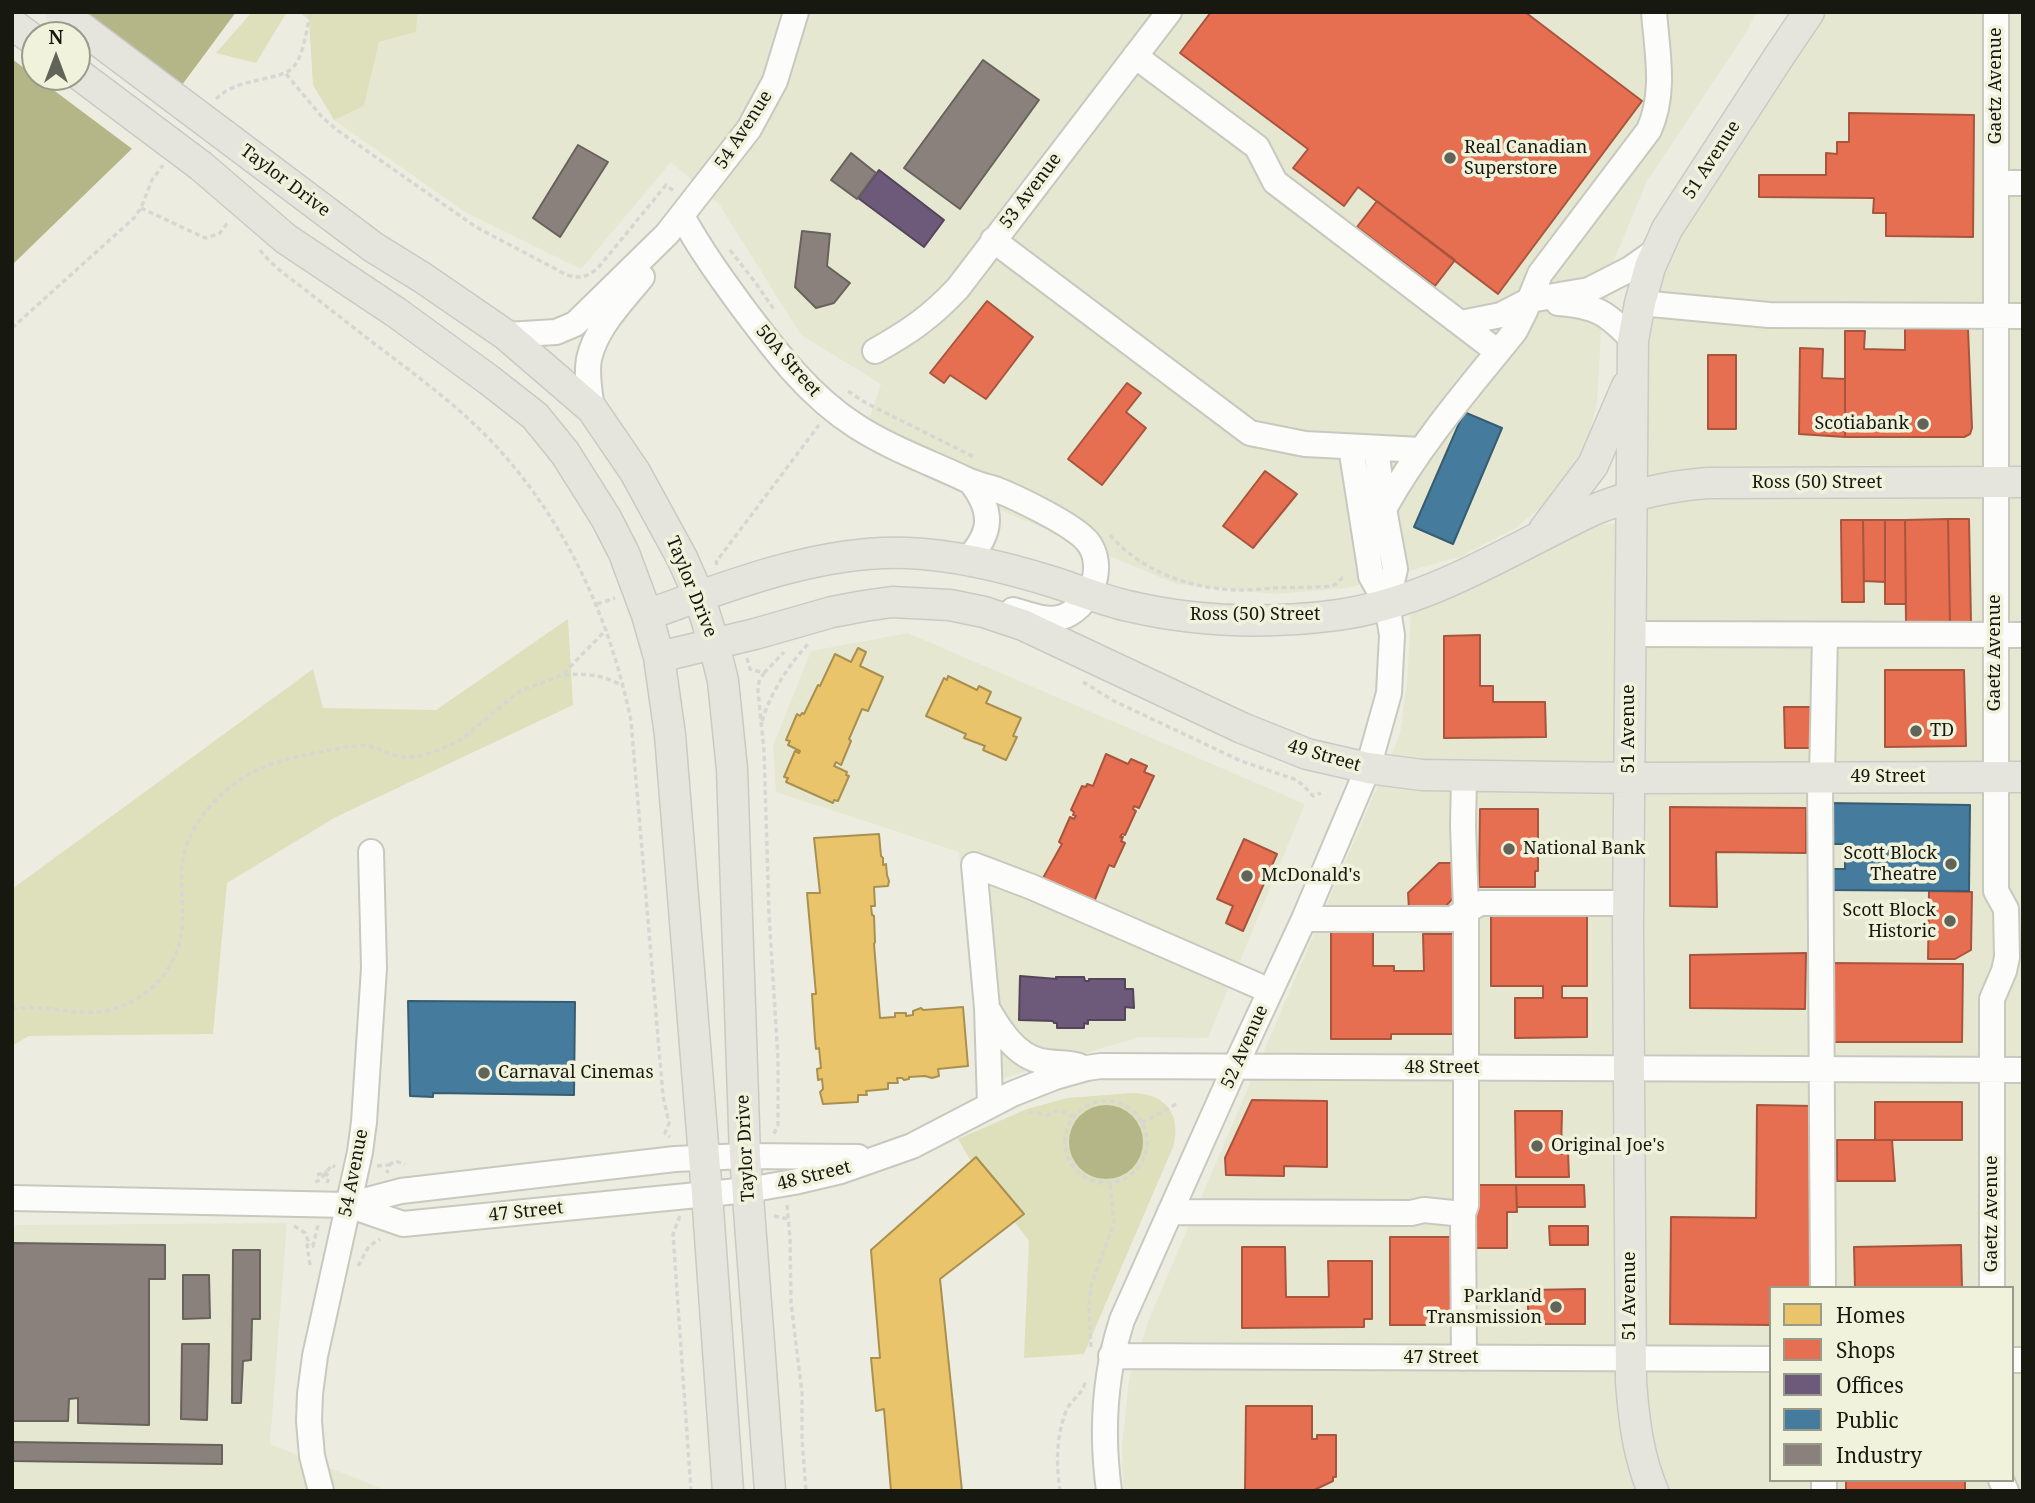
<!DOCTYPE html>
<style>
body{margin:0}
#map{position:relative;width:2035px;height:1503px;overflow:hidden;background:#ecede0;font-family:"Noto Serif",serif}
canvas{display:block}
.frame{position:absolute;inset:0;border:14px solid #171810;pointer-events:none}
.legend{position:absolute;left:1769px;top:1286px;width:245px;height:196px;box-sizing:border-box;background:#f0f2db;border:2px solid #999b8a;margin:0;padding:9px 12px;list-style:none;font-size:21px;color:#171810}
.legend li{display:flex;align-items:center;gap:14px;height:35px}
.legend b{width:35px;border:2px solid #999b8a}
.north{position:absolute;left:21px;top:21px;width:70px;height:70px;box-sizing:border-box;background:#f0f2db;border:2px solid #999b8a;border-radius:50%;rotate:0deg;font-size:19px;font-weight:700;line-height:28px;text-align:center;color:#171810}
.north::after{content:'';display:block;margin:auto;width:24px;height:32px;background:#626359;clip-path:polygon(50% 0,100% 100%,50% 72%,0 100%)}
</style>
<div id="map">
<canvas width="2035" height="1503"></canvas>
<div class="frame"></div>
<ul class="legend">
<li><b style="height:19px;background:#e9c46a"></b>Homes</li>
<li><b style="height:19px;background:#e76f51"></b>Shops</li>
<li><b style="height:19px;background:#6d597a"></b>Offices</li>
<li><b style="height:19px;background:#457b9d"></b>Public</li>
<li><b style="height:19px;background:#8a817c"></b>Industry</li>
</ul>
<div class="north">N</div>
</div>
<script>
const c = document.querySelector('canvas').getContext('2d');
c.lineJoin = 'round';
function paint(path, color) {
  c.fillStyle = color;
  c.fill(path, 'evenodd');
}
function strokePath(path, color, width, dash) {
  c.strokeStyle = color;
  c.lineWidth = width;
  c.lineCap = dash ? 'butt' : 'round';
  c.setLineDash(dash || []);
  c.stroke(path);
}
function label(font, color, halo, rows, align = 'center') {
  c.font = font + ' "Noto Serif",serif';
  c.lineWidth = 7;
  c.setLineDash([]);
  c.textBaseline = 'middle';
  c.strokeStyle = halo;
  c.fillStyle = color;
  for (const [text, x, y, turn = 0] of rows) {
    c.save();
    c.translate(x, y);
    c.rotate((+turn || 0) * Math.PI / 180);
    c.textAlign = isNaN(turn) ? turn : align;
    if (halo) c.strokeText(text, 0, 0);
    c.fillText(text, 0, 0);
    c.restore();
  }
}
paint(new Path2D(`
 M418 12H1757L1744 36 1647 181 1615 258 1601 334 1597 402 1586 447 1564 484 1542 506 1516 528 1459 557 1347 588 1274 594 1176 584 974 499 861 442 881 384 801 335 719 204 671 162 581 269 465 212 334 120 364 106 379 42 416 32Z
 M1823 12H2023V1491H1123L1122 1445 1129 1379 1149 1319 1400 734 1407 682 1411 613 1593 526 1648 520 1645 342 1666 254ZM1771 1288H2012V1480H1771Z
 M908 633 1305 804 1208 1038 1139 1037 981 1085 959 852 776 792 773 746 811 651Z
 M287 1223 270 1444 388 1491H12V1225Z`), '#e6e7d1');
paint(new Path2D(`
 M252 12H287L256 63 216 53Z
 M299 12H418L416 32 379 42 364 106 334 120 313 85 309 20Z
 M568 619 573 705 336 817 227 883 213 1034 29 1036 12 1046V889L313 669 323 708 436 710Z
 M1132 1093C1166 1093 1182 1115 1173 1147L1084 1354 1024 1358 1029 1241 978 1173 958 1139 1027 1109 1067 1098Z`), '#dde0bb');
paint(new Path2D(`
 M12 12H236L142 139 12 265ZM35 35H77V77H35Z
 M1069 1142a37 37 0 1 1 74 0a37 37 0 1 1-74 0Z`), '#b4b687');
paint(new Path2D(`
 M12 12H80L183 89 145 141 135 151 36 77H77V35H35V76L12 59Z`), '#ecede0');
const homes = new Path2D(`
 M858 648 866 652 860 666 883 677 868 711 862 709 849 739 851 741 841 765 836 762 834 766 847 772 846 775 849 776 838 801 834 800 833 803 786 782 788 778 784 777 795 751 799 753 800 751 788 745 790 741 786 740 797 714 800 716 802 713 804 714 818 685 820 686 835 654 851 662Z
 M948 676 977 690 979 686 991 692 986 703 1021 718 1013 736 1017 737 1006 760 983 750 985 746 964 738 966 734 926 716 944 678 947 680Z
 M879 834 881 856 883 858V865L886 864 887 875 889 881 888 886 874 887 875 906H871L872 915 874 916 875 942 874 944 880 1018 895 1017V1013H906V1016L913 1015V1011L921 1008 923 1010 963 1007 968 1066 938 1069 939 1076 932 1078 925 1076 909 1077V1079L904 1080 902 1078H897L898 1083H888V1089L866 1091 867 1095H858V1102L823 1104 820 1092 823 1089 822 1079 818 1080 817 1069 821 1068 819 1048 816 1049 815 1039 812 994H816L807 893H820L814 838Z
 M976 1157 1024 1214 940 1279 962 1491H891L884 1409 876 1411 871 1358H880L871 1250Z`);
paint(homes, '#e9c46a');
strokePath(homes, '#aa904f', 2);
const shops = new Path2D(`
 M1211 12H1525L1642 101 1498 294 1358 187 1344 206 1293 168 1308 149 1180 53Z
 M1849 113 1974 115 1973 237 1886 236V213H1873L1874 198 1759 197V175H1826V153L1837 154V142H1849Z
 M1377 201 1455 260 1435 286 1357 227Z
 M987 301 1033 337 986 399 950 375 944 383 930 373Z
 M1905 329H1968L1972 428 1970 434 1964 437H1845V331H1865L1864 349 1905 350Z
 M1800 348 1823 349 1822 378 1845 379V437L1799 434Z
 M1708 355H1736V429H1708Z
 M1127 383 1141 393 1126 412 1146 428 1102 485 1068 459Z
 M1265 471 1297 494 1253 548 1223 526Z
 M1948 519 1950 624 1906 625 1905 520Z
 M1948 519H1969L1971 624H1950Z
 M1841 520H1863L1864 602H1842Z
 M1863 520H1885V582L1864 581Z
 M1885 520H1905L1906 604H1885Z
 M1480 635V686H1493V702H1545L1546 737 1444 738V636Z
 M1885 670H1964L1966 746 1885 747Z
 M1784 707H1815V748H1785Z
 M1106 754 1128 764 1131 759 1147 766 1144 772 1154 776 1139 808 1134 806 1133 809 1136 811 1125 835 1122 834 1120 837H1123L1121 841 1125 843 1114 867 1109 865 1094 902 1043 878 1062 844 1059 842 1070 817 1074 819 1076 816 1073 815 1074 812 1071 810 1082 786 1086 787 1087 784 1093 786Z
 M1670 807 1806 808V853L1716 852 1717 907 1670 906Z
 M1480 809H1538V871H1535V887H1479Z
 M1244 839 1277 854 1243 931 1226 923 1233 906 1217 899Z
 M1439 863H1455V896L1444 908 1409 909 1408 893Z
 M1929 891 1972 892 1971 950 1955 959H1928Z
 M1491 910H1587V986H1562V998H1587V1037L1515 1038V998H1543V986H1491Z
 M1331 930H1373V966H1394V971H1424L1423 934H1461V1034H1391V1039H1331Z
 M1806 953 1805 1009 1690 1008V955Z
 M1831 963 1963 964 1962 1042H1830Z
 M1252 1100 1327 1101V1167L1284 1166V1176L1226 1175 1225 1158Z
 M1875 1102H1962V1140H1875Z
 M1757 1105 1813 1106 1812 1288H1771V1325L1670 1324 1671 1217 1756 1218Z
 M1515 1111H1562L1561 1154 1568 1152 1569 1177H1516Z
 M1837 1140H1892L1895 1181H1837Z
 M1474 1185H1516L1517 1212H1507V1248H1475Z
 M1516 1185H1584L1585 1207H1517Z
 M1549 1226H1588V1245H1550Z
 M1390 1237H1453V1325H1390Z
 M1961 1245 1962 1288H1855L1854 1247Z
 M1242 1247H1285L1286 1297H1329L1328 1261H1372V1319H1364V1327L1242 1328Z
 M1585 1289V1324H1528V1290Z
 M1246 1406H1312V1439H1317V1435H1336V1477H1333V1481L1312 1491H1245Z
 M1846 1480H1965V1491H1846Z`);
paint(shops, '#e76f51');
strokePath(shops, '#a9553e', 2);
const offices = new Path2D(`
 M879 170 944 220 924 247 858 198Z
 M1020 976 1057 979 1056 977H1084L1085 981H1089V979H1125V989H1133L1134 1008 1125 1007V1020H1088V1024L1084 1023V1028H1057V1023H1054L1053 1021 1019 1020Z`);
paint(offices, '#6d597a');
strokePath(offices, '#53465a', 2);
const public = new Path2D(`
 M1464 412 1502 428 1453 544 1414 527Z
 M1828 803 1970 805 1969 891 1827 890V869H1845V844H1827Z
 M408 1001 575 1002 574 1095 433 1093V1097L410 1096Z`);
paint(public, '#457b9d');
strokePath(public, '#375d73', 2);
const industry = new Path2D(`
 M983 60 1039 100 960 209 904 168Z
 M578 145 608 162 560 237 533 218Z
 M851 153 876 173 857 199 831 180Z
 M802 231 830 234 827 266 850 283 834 303 816 308 795 287Z
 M12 1243 165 1245V1279H149V1425L78 1423V1398L69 1399 68 1421H12Z
 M233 1250H260V1319H252L251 1360 243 1361 241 1403H232Z
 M183 1275H209L210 1318 183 1319Z
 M182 1344H209L207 1420 181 1419Z
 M12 1442 222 1445V1464L12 1461Z`);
paint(industry, '#8a817c');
strokePath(industry, '#68625c', 2);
const minor = new Path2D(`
 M1135 56 1257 147 1275 182 1498 352
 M1996 183H2023
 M682 216C700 249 721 278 743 308 776 352 809 396 856 426 890 448 929 462 965 479 975 484 985 486 995 489 1018 498 1072 524 1087 541 1108 566 1090 610 1059 618 1044 621 1028 614 1013 610
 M993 240 1250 433 1305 444 1421 450
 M1558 303C1597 306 1607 313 1633 340
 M1640 303 1769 315 2023 316
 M1461 323 1501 315 1530 300 1589 290 1630 269 1657 250
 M506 335 556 332 575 324 667 234 749 129 775 81 796 12
 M875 351C909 332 931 317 958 288L1169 12
 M592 409C590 393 586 375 589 359 596 327 622 302 642 277
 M1376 448 1384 509 1395 569 1387 604
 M1384 509C1420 444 1469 388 1515 331L1525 311 1540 274 1649 130C1666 92 1657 52 1654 12
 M967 559C993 533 993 511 971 482
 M1630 634 2023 635
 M1820 777 1823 1288
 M1822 777 1825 635
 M1304 919H1452L1480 903H1628
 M987 1008C999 1029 1016 1056 1041 1061 1054 1064 1066 1062 1079 1066
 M990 1104 987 1008 974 865 1032 887 1270 991
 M12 1198 348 1205 401 1191 675 1159 745 1156 858 1157
 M348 1205 403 1224 748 1190 794 1182 841 1171 912 1146 1012 1094 1055 1077 1087 1068 1101 1066 2023 1070
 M1170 1212 1411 1213 1424 1210 1463 1214
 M1992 1288V999L2004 971 2007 957 2006 909 1996 891V12
 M1111 1356 1771 1359
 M1464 1358 1463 1214 1466 1205V909L1463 826 1464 776
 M2012 1360H2023
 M1824 1480V1491
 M2001 1480 2006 1491
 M321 1491 312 1456 309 1421 310 1394 315 1356 360 1152 364 1122 374 968 371 852
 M1109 1491C1101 1432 1104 1376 1122 1320L1235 1067 1304 919 1368 768 1389 693 1392 635 1387 604 1371 576 1370 568 1351 447`);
const major = new Path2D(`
 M12 24 35 41
 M224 135 373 247 423 278 506 335 592 409 635 472 682 558 699 596 714 644 723 681 732 769 745 1156 770 1491
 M201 166 286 239 397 313 489 380 535 416 565 453 606 518 624 553 647 615 659 657 670 735 707 1194 728 1491
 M1544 530 1593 465 1627 386
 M647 615C727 586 822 549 908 553 957 555 1005 567 1053 582 1078 590 1102 600 1128 606 1196 622 1269 624 1338 615 1430 602 1509 550 1591 511 1629 495 1667 486 1708 483L2023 482
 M659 657 755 634 832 612 864 606 892 602 950 605 984 612 1023 625 1242 728 1307 754 1368 768 1422 775 1629 778 2023 777
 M1653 1491C1638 1456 1634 1420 1631 1382L1628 928 1633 340 1640 303 1650 267 1667 229 1778 58 1809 12`);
strokePath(minor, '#c8c9be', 28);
strokePath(major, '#c9cac4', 33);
strokePath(new Path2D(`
 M286 74 322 117 337 130 476 227 567 275C581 279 587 277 598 268L666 185 674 191
 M216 99C238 76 284 82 295 65 305 51 306 29 311 12
 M141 208 205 238 219 234 229 221
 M260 250C274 268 294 281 312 295 340 317 368 339 396 360 430 386 464 412 493 443 566 521 610 618 631 721L663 1096 669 1123 665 1133 670 1137
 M730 250 755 282 775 311
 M12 328 134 218 141 208 152 180 163 165
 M848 391 866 403 974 457
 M1110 535C1142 572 1193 590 1241 590 1251 590 1262 589 1273 588 1292 587 1312 588 1332 586L1336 584 1342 578 1345 579
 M717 565 716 562 819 425
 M597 604 615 598
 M747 658 750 669 764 673 759 682 758 691 764 751 769 914 778 1059V1125L773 1136
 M764 673 784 652
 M564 675C587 673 603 675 623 686
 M1083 682 1114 701 1241 761 1294 779 1303 785 1313 796 1321 793
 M762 721C771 692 788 666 808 644
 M12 1009C46 1003 79 1019 113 1009 149 999 178 968 182 930 185 903 177 877 185 850 194 821 215 797 240 780 265 762 296 757 325 751 339 749 354 744 367 746 380 748 391 756 403 757 421 759 443 748 459 741L520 691 562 675 607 629
 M1065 1142a41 41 0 1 1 82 0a41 41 0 1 1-82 0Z
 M1029 1112 1047 1115 1059 1110 1074 1117
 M1142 1123 1178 1103
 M389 1165 395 1161 405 1164
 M377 1166 389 1165 387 1173
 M317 1175 325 1172 329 1177 327 1183
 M315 1182 320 1180 332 1165 335 1167
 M787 1205 790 1237 791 1303 802 1393V1439L806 1491
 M680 1216 673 1234 691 1491
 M774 1216 789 1219
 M294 1226 305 1233 310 1245
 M310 1265 307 1245 313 1246 318 1225
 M358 1266 369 1246 380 1239
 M1091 1347 1089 1308 1091 1285 1114 1223 1110 1183
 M1060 1491C1056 1464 1056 1434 1067 1409 1072 1399 1083 1394 1085 1382`), '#d6d7d2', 3.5, [5, 3.5]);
strokePath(minor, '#fcfcfa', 24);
strokePath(major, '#e5e5de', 30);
const majorBridge = new Path2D(`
 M60 12 224 135
 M77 73 201 166`);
strokePath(majorBridge, '#c9cac4', 33, []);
strokePath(majorBridge, '#e5e5de', 30);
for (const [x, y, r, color] of [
 [1450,158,7,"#626359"],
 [1923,424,7,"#626359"],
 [1916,731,7,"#626359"],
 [1509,849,7,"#626359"],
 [1951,864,7,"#626359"],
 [1247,876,7,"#626359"],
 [1950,921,7,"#626359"],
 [484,1073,7,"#626359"],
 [1537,1146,7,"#626359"],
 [1556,1307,7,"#626359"]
]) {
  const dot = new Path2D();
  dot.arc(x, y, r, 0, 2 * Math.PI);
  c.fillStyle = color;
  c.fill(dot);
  strokePath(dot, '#f0f2db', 2.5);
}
label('18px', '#171810', '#f0f2db', [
 ["Gaetz Avenue",1996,86,-90],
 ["54 Avenue",744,130,-57],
 ["51 Avenue",1712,160,-57],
 ["Taylor Drive",285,181,37],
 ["53 Avenue",1031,191,-53],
 ["50A Street",788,361,49],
 ["Ross (50) Street",1817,483],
 ["Taylor Drive",691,587,68],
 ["Ross (50) Street",1255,615],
 ["Gaetz Avenue",1995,653,-90],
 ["51 Avenue",1629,729,-90],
 ["49 Street",1324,756,16],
 ["49 Street",1888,777],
 ["52 Avenue",1245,1047,-66],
 ["48 Street",1442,1068],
 ["Taylor Drive",746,1148,-93],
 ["54 Avenue",354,1173,-79],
 ["48 Street",814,1176,-14],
 ["47 Street",526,1212,-6],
 ["Gaetz Avenue",1992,1214,-90],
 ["51 Avenue",1630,1296,-90],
 ["47 Street",1441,1358]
]);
label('18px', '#171810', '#f0f2db', [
 ["Real Canadian",1464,148],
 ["Superstore",1464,169],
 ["Scotiabank",1909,424,"right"],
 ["TD",1930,731],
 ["National Bank",1523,849],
 ["Scott Block",1937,854,"right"],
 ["Theatre",1937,875,"right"],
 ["McDonald's",1261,876],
 ["Scott Block",1936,911,"right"],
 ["Historic",1936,932,"right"],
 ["Carnaval Cinemas",498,1073],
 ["Original Joe's",1551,1146],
 ["Parkland",1542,1297,"right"],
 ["Transmission",1542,1318,"right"]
], 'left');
</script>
